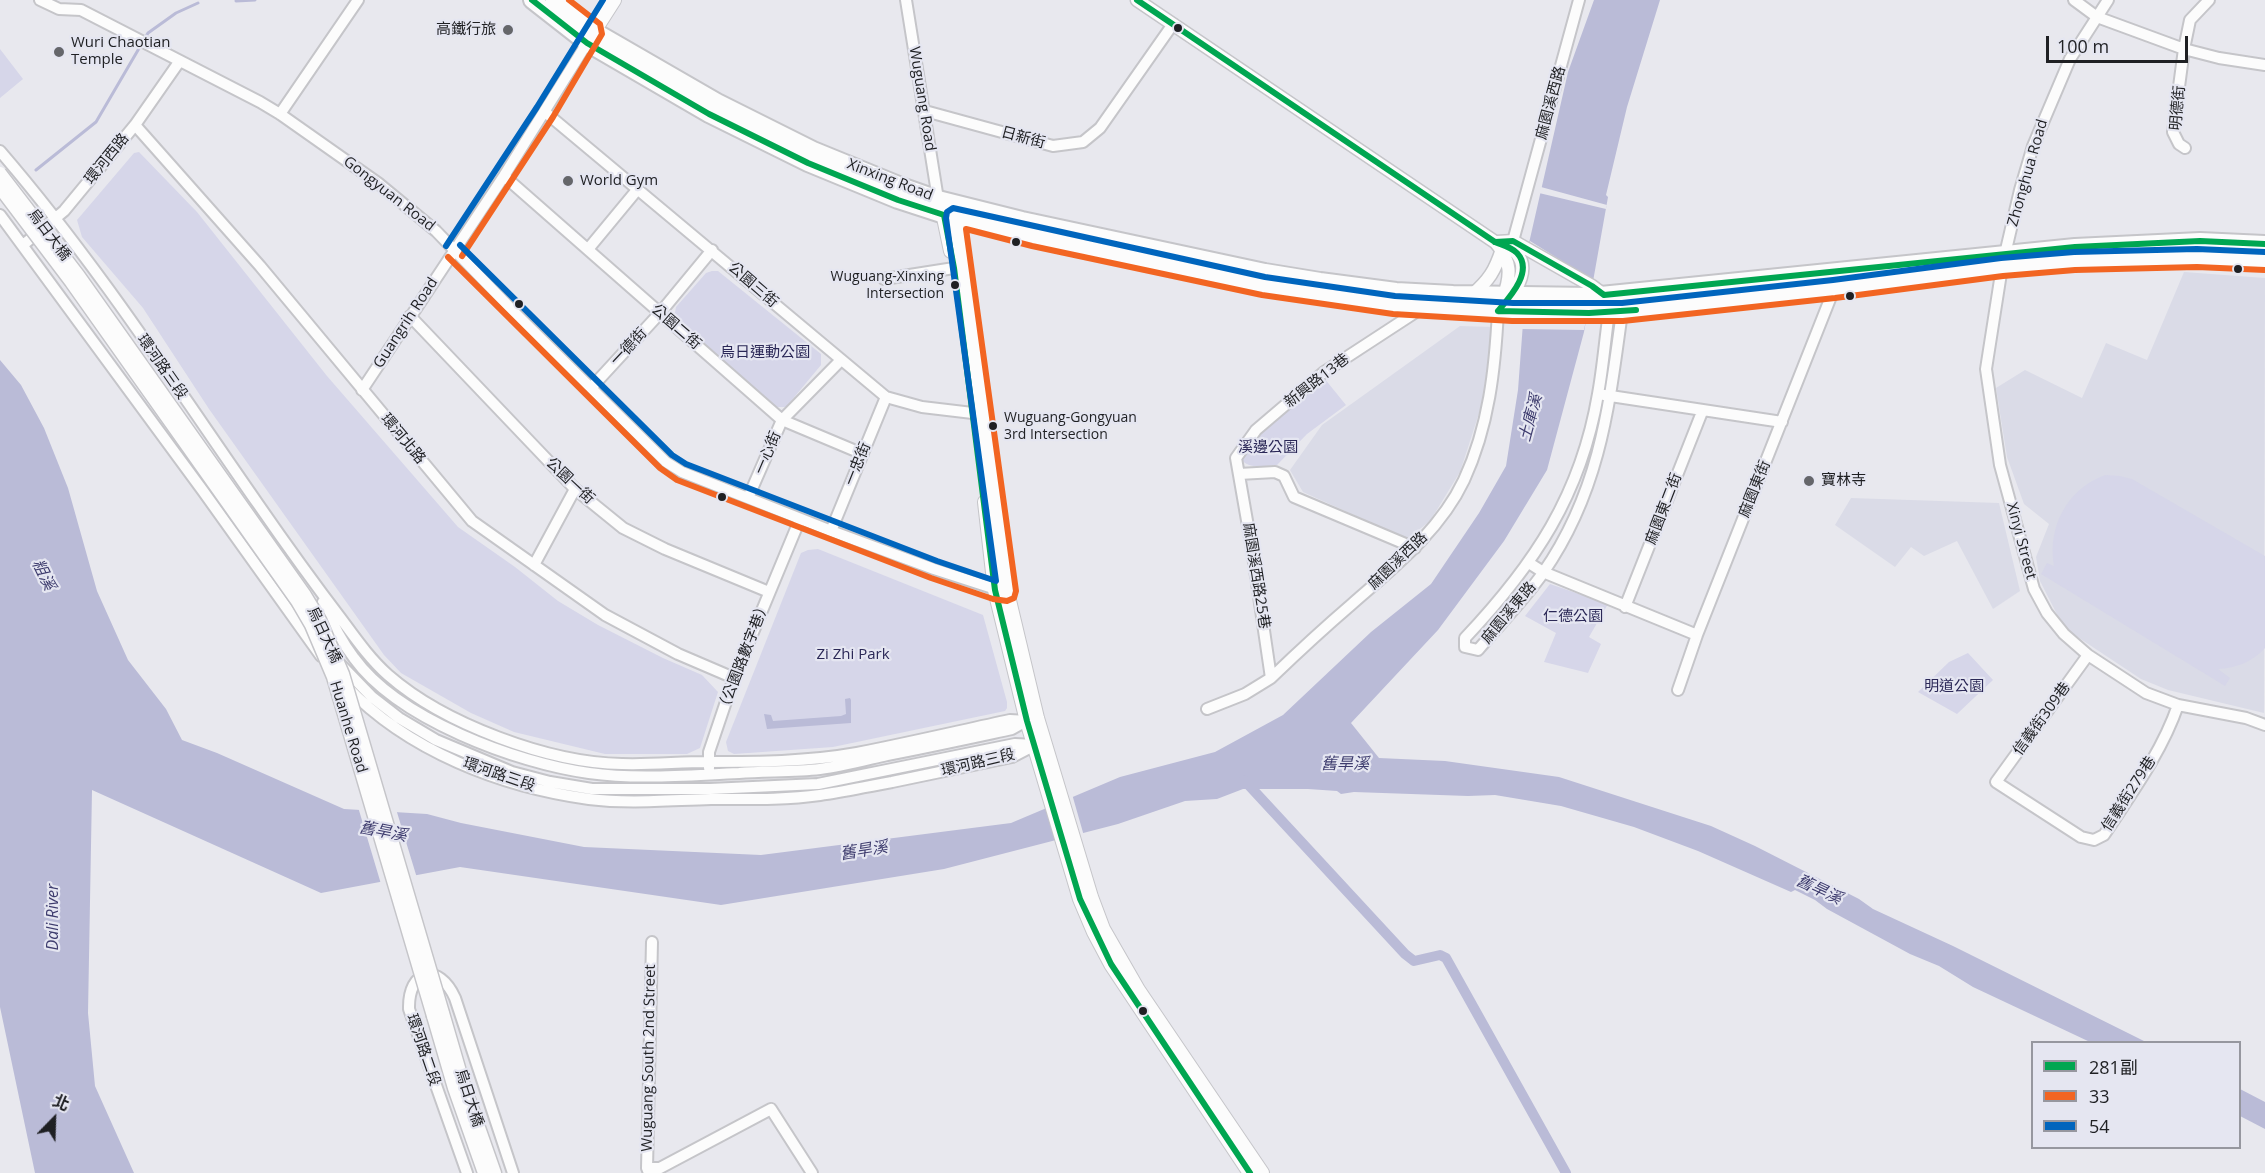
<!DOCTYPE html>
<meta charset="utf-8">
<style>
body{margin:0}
#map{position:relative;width:2265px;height:1173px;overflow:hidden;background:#e8e8ee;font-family:"Open Sans","Noto Sans TC",sans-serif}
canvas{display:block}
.legend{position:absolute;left:2031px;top:1041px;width:210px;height:108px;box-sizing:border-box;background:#e5e6f1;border:2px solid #96979f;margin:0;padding:8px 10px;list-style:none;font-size:18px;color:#1f2023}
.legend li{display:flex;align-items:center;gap:12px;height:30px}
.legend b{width:30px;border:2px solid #96979f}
.north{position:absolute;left:24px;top:1089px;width:60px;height:60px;-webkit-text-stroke:4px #e5e6f1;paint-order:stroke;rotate:23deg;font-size:16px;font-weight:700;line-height:24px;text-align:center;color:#1f2023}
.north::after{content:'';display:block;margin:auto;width:21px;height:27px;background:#1f2023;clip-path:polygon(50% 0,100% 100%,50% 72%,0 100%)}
.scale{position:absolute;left:2046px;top:36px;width:142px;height:27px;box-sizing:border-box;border:3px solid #1f2023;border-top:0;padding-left:8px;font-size:18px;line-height:21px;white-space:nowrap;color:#1f2023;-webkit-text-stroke:4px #e5e6f1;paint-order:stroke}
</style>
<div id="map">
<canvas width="2265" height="1173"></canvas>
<ul class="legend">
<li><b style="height:8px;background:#00a651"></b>281副</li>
<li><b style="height:8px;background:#f26522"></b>33</li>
<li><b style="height:8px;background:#0065bd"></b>54</li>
</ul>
<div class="north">北</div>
<div class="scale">100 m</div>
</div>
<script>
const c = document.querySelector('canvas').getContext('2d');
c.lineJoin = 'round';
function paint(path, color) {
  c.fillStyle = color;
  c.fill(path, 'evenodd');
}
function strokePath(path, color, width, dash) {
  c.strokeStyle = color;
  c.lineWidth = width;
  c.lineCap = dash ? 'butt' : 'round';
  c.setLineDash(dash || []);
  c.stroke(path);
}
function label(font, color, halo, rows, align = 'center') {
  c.font = font + ' "Open Sans","Noto Sans TC",sans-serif';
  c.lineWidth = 4.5;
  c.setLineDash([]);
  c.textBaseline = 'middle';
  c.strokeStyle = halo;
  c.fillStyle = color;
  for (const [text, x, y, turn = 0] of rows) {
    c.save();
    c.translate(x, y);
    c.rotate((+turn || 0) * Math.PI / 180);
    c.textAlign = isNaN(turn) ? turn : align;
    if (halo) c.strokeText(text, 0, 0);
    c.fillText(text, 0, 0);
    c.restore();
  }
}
paint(new Path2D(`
 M2184 272 2265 278 2264 713 2168 690 2141 679 2064 628 2040 581 2036 557 2049 524 2024 504 2007 457 1996 388 2025 370 2082 398 2106 343 2147 360Z
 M1460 326 1493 327 1482 404 1460 472 1430 521 1407 539 1303 492 1290 470 1322 425Z
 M1851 498 1999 503 2020 591 1993 609 1957 541 1924 556 1911 547 1895 567 1835 525Z`), '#dadbe7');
paint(new Path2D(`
 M0 49 23 79 0 98Z
 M139 152 197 212 327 376 458 527 515 567 558 601 598 625 663 658 702 675 718 692 700 748 687 754H605L514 732 471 713 401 673 384 655 209 409 143 308 82 237 77 220 134 153Z
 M712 271H718L821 354V365L786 407H776L674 318 676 307 706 273Z
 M1324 378 1346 405 1307 434 1277 465C1263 466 1249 470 1240 458L1254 436Z
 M2105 475 2120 476 2132 479 2265 556V648C2252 662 2237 668 2218 669L2230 678 2225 686 2041 574 2047 563 2054 566C2047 527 2067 489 2105 475Z
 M818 549 983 615 1007 702V708L1005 711 833 747 734 754 728 751 726 742 801 553 808 550Z
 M1550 584 1608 604 1589 637 1601 644 1588 673 1544 662 1556 633 1525 616Z
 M1968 653 1993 680 1957 714 1918 692 1949 662Z`), '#d6d6e9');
paint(new Path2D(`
 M1594 0H1660L1627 107 1606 195 1608 197 1584 332 1547 470 1504 541 1438 630 1351 723 1379 758 1445 761 1559 777 1711 826 1755 846 1859 899 1873 909 1953 946 2146 1042H2090L1973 987 1939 966 1910 954 1827 909 1815 900 1795 890 1791 892 1698 851 1634 827 1561 806 1495 795 1468 796 1354 792 1341 794 1337 791 1308 789H1243L1217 799 1185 801 1118 824 944 869 721 905 460 867 321 893 92 790 88 1013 95 1086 134 1173H35L0 1007V360L21 385 44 428 68 488 97 591 128 660 166 709 182 740 217 753 344 809 427 814 461 823 584 847 761 855 1011 823 1120 777 1215 752 1283 715 1371 632 1431 584 1479 513 1506 466 1518 390 1529 243 1568 72Z
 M850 698 851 700V723L767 729 764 714 771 715 773 721 841 716 846 714 845 699Z
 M2240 1089 2265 1102V1129L2240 1116Z`), '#babbd7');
paint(new Path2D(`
 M1541 187 1607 205 1606 209 1539 193Z
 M1530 241 1594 281 1584 330 1520 329 1522 288Z
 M1072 794 1084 836 1056 843 1046 805Z
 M358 807 396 809 417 878 381 884Z`), '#e8e8ee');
strokePath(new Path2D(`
 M236 1 255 0
 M36 170 96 122 148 33 176 13 198 3`), '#babbd7', 3);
strokePath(new Path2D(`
 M1244 780 1405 954 1414 961 1440 955 1446 958 1566 1173`), '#babbd7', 10);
const minor = new Path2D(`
 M40 0 59 9 81 10 260 102 280 114 378 183 436 231 516 314 666 462 682 472 831 531 934 569 1002 591
 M906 0 938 199
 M2074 0 2097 17 2184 49 2219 58 2265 65
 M2108 0 2070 59 2033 146 2020 190 2002 267 1986 369 2000 465 2034 589 2047 613 2064 634 2088 655 2146 693 2178 705 2246 718 2265 725
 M925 111 1053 146 1083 142 1100 128 1173 24
 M545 112 886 397 922 407 981 414
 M280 114 358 0
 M135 125 260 266 472 521 605 615 678 654 734 678
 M2185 148 2179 144 2173 132 2184 49 2190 20 2209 0
 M0 151C95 261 175 385 258 504 285 543 313 582 342 620 356 639 370 659 388 675 444 724 549 763 622 764 651 765 679 762 707 762 757 762 807 762 857 753 908 743 959 731 1010 720L1027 721
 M504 176 782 420 863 454
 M0 215 203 491 321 656
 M1513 241 1579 0
 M23 245 64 211 135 125 179 62
 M589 248 637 190
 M884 279 954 268
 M1609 312C1605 339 1603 367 1598 394 1581 495 1534 565 1465 638V647L1478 650C1499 625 1524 600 1543 573 1600 491 1609 407 1622 312
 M410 316 575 489 623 528 665 549 769 592
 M591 388 660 313 712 250
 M362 390 504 176 587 43
 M1604 395 1782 422
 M1239 474 1275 472 1284 476 1294 497 1415 548
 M748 498 782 420 841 360
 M831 531 886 397
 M1529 563 1543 572 1697 635
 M534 565 575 489
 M323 602C331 621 341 641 354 658 398 719 516 763 589 773 638 780 690 775 739 773 766 771 793 772 820 769 843 766 865 760 887 755 929 747 970 738 1012 729L1028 720
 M1625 607 1702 412
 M2088 655 1996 782 2081 837 2094 840 2104 835C2131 794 2162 752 2178 705
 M340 664 372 697 399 718 436 740 512 772 550 782 592 789H710L818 784 1015 744 1035 745
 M1271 678 1252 549 1236 458 1256 430 1324 372 1422 308
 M346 686C408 751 501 787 589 799 629 804 671 800 711 799 748 799 784 800 820 795 844 792 868 786 892 782 932 774 972 765 1012 757L1035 745
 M1678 690 1697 635 1834 289
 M1207 709 1245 694 1271 678C1297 653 1324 628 1352 604 1393 568 1440 531 1464 480 1489 426 1495 369 1498 311
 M709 768V752L734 678 800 519
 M647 1168H660L771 1109 812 1173
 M467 1173 409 1009C408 969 439 962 455 998L513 1173
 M649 1173 647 1168 652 942`);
const tertiary = new Path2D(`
 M1137 0 1495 242C1502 245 1513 248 1517 254 1529 268 1518 288 1508 300
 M1497 242 1513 241 1592 286 1604 295
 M1496 243C1512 262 1511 276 1503 298
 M1472 295C1489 280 1495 271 1502 249
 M443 1013 464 1085 495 1173
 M433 1016 454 1088 484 1173`);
const secondary = new Path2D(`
 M589 39 614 0
 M942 208 951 251
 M949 210 955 217 1007 592 1037 718 1091 897 1103 929 1138 990 1262 1173
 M985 502 995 590 1027 721 1080 899 1094 932 1111 964 1250 1173`);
const primary = new Path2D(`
 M532 0 587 43 709 114 808 163 898 200 944 215 1034 237 1263 286 1394 305 1513 312H1622L1834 289 2002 267 2075 261 2197 258 2265 261
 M554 0 594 31 717 102 813 150 901 186 938 199 1022 220 1265 272 1320 281 1396 291 1453 294 1591 296 2075 247 2200 241 2265 244`);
strokePath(minor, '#c5c5c9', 14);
strokePath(tertiary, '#c5c5c9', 15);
strokePath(secondary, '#c5c5c9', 16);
strokePath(primary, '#c5c5c9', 20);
strokePath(minor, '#fcfcfc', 10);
strokePath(tertiary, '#fcfcfc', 12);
strokePath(secondary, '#fcfcfc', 14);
strokePath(primary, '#fcfcfc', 16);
const tertiaryBridge = new Path2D(`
 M0 173 79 276 305 595 320 620 343 674 443 1013
 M0 188 71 282 297 601 311 625 333 677 433 1016`);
strokePath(tertiaryBridge, '#c5c5c9', 15, []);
strokePath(tertiaryBridge, '#fcfcfc', 12);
strokePath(new Path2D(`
 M532 0 587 43 709 114 808 163 898 200 944 215 954 268 995 590 1027 721 1080 899 1111 964 1250 1173
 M1137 0 1495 242C1502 245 1511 247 1517 253 1534 271 1510 297 1498 311
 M1495 242 1513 241 1592 286 1604 295 2075 247 2200 241 2265 244
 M1498 311 1589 313 1636 310`), '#00a651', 6);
strokePath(new Path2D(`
 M462 256 553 117 602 34 600 24 569 0
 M448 257 660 468 677 480 931 578 993 599 1007 601 1014 598 1016 591 966 229 1032 246 1262 295 1393 314 1512 321H1623L1835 298 2003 276 2075 270 2197 267 2265 270`), '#f26522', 6);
strokePath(new Path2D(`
 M460 245 672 455 686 464 937 561 996 581 946 218 947 212 953 208 1265 277 1395 296 1513 303H1622L1833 280 2001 258 2074 252 2197 249 2265 252
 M446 246 537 107 603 0`), '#0065bd', 6);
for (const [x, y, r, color] of [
 [1178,28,5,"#1f2023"],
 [508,30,6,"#65666a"],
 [59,52,6,"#65666a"],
 [568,181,6,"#65666a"],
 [1016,242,5,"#1f2023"],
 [2238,269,5,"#1f2023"],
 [955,285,5,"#1f2023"],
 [1850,296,5,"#1f2023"],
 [519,304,5,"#1f2023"],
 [993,426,5,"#1f2023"],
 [1809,481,6,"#65666a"],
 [722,497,5,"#1f2023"],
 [1143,1011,5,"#1f2023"]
]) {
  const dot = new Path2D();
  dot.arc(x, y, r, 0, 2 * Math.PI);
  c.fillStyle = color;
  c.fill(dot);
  strokePath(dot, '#e5e6f1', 2);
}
label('14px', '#1f2023', '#e5e6f1', [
 ["Wuguang-Xinxing",944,277],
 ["Intersection",944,294],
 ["Wuguang-Gongyuan",1004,418,"left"],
 ["3rd Intersection",1004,435,"left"]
], 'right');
label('15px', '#1f2023', '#e5e6f1', [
 ["高鐵行旅",496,30,"right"],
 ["Wuri Chaotian",71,43],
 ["Temple",71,60],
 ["World Gym",580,181],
 ["寶林寺",1821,481]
], 'left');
label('15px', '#1f2023', '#e5e6f1', [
 ["Wuguang Road",922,99,81],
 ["麻園溪西路",1551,103,-75],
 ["明德街",2178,108,-85],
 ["日新街",1023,138,15],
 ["環河西路",107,159,-51],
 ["Zhonghua Road",2028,173,-74],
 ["Xinxing Road",890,180,21],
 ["Gongyuan Road",389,194,38],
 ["烏日大橋",49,235,53],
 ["公園三街",753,285,41],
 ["Guangrih Road",406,323,-57],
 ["公園二街",676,327,41],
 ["一德街",629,347,-47],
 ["環河路三段",162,367,55],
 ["新興路13巷",1317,381,-38],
 ["環河北路",403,439,50],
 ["一心街",768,453,-67],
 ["一忠街",858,464,-68],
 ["公園一街",570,481,43],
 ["麻園東街",1755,489,-68],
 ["麻園東二街",1664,509,-69],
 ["Xinyi Street",2021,541,75],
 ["麻園溪西路",1398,561,-44],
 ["麻園溪西路25巷",1256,576,81],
 ["麻園溪東路",1509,613,-50],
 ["烏日大橋",324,635,65],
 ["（公園路數字巷）",744,657,-69],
 ["信義街309巷",2042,719,-54],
 ["Huanhe Road",348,727,73],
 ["環河路三段",978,763,-13],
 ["環河路三段",499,775,19],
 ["信義街279巷",2129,794,-57],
 ["環河路二段",423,1050,71],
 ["Wuguang South 2nd Street",649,1058,-89],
 ["烏日大橋",469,1098,72]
]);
label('15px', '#2b2857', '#e5e6f1', [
 ["烏日運動公園",765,353],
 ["溪邊公園",1268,448],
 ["仁德公園",1573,617],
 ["Zi Zhi Park",853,655],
 ["明道公園",1954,687]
]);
label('italic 16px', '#3e3c6e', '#e5e6f1', [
 ["土庫溪",1531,418,-75],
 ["粗溪",43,575,64],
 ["舊旱溪",1345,764],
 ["舊旱溪",383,832,11],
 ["舊旱溪",864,851,-9],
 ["舊旱溪",1819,890,25],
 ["Dali River",53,917,-90]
]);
</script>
